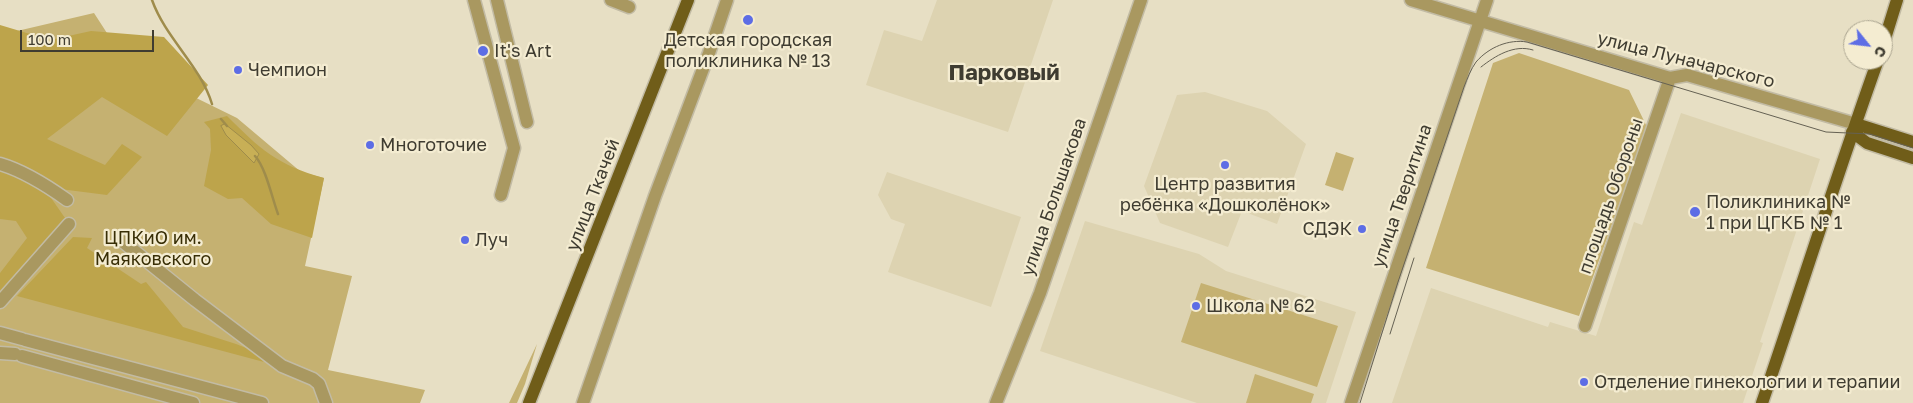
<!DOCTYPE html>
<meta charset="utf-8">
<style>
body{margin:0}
#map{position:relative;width:1913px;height:403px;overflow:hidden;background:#e7dfc4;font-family:"Golos Text",sans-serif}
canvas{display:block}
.north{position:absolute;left:1843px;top:20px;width:50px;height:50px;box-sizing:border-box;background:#f4ecd1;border:1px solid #aca691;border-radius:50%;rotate:119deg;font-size:14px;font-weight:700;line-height:20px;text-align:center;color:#3f3c31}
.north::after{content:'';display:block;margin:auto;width:18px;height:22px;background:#5d6de5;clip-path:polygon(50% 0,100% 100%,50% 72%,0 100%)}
.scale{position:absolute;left:20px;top:30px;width:134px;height:22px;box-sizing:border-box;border:2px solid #3f3c31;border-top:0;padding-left:6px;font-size:15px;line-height:18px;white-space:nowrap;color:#3f3c31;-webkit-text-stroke:4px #f4ecd1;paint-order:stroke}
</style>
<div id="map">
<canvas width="1913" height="403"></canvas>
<div class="north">С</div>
<div class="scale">100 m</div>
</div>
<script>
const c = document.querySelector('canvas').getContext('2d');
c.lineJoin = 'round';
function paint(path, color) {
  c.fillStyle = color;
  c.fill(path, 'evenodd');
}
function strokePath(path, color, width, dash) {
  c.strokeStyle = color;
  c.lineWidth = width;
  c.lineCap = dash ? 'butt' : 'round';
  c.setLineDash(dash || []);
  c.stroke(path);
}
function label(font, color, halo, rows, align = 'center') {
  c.font = font + ' "Golos Text",sans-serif';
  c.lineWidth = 4.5;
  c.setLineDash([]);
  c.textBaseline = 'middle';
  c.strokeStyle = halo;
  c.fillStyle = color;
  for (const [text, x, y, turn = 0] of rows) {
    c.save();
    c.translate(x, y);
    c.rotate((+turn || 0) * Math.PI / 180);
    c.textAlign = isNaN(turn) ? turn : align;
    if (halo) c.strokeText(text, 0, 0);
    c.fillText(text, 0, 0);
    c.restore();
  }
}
paint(new Path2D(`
 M937 0H1053L1008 132 866 85 884 30 922 41Z
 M1205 92 1267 111 1306 144 1277 224 1242 211 1228 247 1160 223 1144 186 1177 95Z
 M1681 113 1820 159 1760 342 1763 343 1743 403H1392L1431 288 1548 327 1550 322 1596 336 1634 222 1642 225Z
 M887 172 1021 217 991 307 888 272 905 224 891 219 878 195Z
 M1085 221 1199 254 1226 271 1356 312 1326 403H1197L1040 351Z`), '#ddd3b1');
paint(new Path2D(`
 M94 13 127 64 237 118 301 172 324 178 305 266 352 276 328 370 425 390 420 403H0V35Z
 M1519 53 1629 90 1647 127 1579 316 1426 268 1493 63Z
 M1336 152 1354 158 1343 191 1325 185Z
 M1201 283 1338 326 1317 387 1181 342Z
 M537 344 525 384 517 403H509Z
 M1255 374 1314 394 1311 403H1246Z`), '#c5b171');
paint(new Path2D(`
 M0 25 50 40 91 31 164 37 208 85 167 136 102 97 47 139 105 165 122 144 142 157 107 195 60 189 0 159Z
 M227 116C260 149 277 165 324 178L312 238 271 224 242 198 228 199 204 186 211 150 210 129 204 122Z
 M0 171 15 176 49 195 65 218 0 295V273L27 238 16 221 0 219Z
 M73 237 92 238 87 248 141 284 146 282 183 327 236 344 254 351 264 362 17 296Z`), '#bda44b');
const water = new Path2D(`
 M225 124 251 145 259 154 254 163 226 135 221 126Z`);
paint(water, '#c8af56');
strokePath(water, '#9f8c4b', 1);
strokePath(new Path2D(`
 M152 0C166 39 200 65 212 104
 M221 119 227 126
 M255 156C266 168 272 198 278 214`), '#9f8c4b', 2.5);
const minor = new Path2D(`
 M474 0 514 148 501 195
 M497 0 527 122
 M611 0 629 7
 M1411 0 1670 78 1687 75 1856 124
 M0 164C24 171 46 185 67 200
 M122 241 195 300 282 366 313 379 319 384 326 403
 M0 302 69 224
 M1585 326 1670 78
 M0 333 22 339
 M25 340 262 403
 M0 353 15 354
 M22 356 193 403
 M583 403 655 196 709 53 727 0
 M996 403 1040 293 1141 0
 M1351 403 1487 0`);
const major = new Path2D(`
 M1883 45 1897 0
 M1856 124 1913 142
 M1852 132 1867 143 1913 158
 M529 403 688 0
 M1762 403C1801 289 1837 174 1878 60`);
strokePath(minor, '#c2bba4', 15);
strokePath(major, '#c2bba4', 15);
strokePath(minor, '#a99860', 12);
strokePath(major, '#705d19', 12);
strokePath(new Path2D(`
 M1481 67C1495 56 1514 44 1533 50
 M1390 334 1414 258
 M1360 403 1398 282 1464 87C1467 79 1471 69 1476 62 1489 47 1509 39 1527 42L1826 132 1870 134 1913 148`), '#656153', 1);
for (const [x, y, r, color] of [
 [748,20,6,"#5d6de5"],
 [483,51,6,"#5d6de5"],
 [238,70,5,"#5d6de5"],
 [370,145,5,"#5d6de5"],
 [1225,165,5,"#5d6de5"],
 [1695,212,6,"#5d6de5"],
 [1362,229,5,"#5d6de5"],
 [465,240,5,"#5d6de5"],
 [1196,306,5,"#5d6de5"],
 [1584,382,5,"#5d6de5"]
]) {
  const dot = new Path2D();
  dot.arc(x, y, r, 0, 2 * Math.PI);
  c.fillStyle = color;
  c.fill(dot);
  strokePath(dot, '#f4ecd1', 2);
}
label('18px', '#3f3c31', '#f4ecd1', [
 ["Детская городская",748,40,"center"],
 ["поликлиника № 13",748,61,"center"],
 ["It's Art",494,51],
 ["Чемпион",248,70],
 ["Многоточие",380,145],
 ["Центр развития",1225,184,"center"],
 ["ребёнка «Дошколёнок»",1225,205,"center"],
 ["Поликлиника №",1706,202],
 ["1 при ЦГКБ № 1",1706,223],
 ["СДЭК",1352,229,"right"],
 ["Луч",475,240],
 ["Школа № 62",1206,306],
 ["Отделение гинекологии и терапии",1594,382]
], 'left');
label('18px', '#3f3c31', '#f4ecd1', [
 ["улица Луначарского",1686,60,14],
 ["улица Ткачей",593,195,-69],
 ["улица Тверитина",1402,196,-71],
 ["площадь Обороны",1611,196,-71],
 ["улица Большакова",1054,197,-71]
]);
label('18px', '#382e06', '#f4ecd1', [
 ["ЦПКиО им.",153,238],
 ["Маяковского",153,259]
]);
label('bold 22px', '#3f3c31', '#f4ecd1', [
 ["Парковый",1004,73]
]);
</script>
